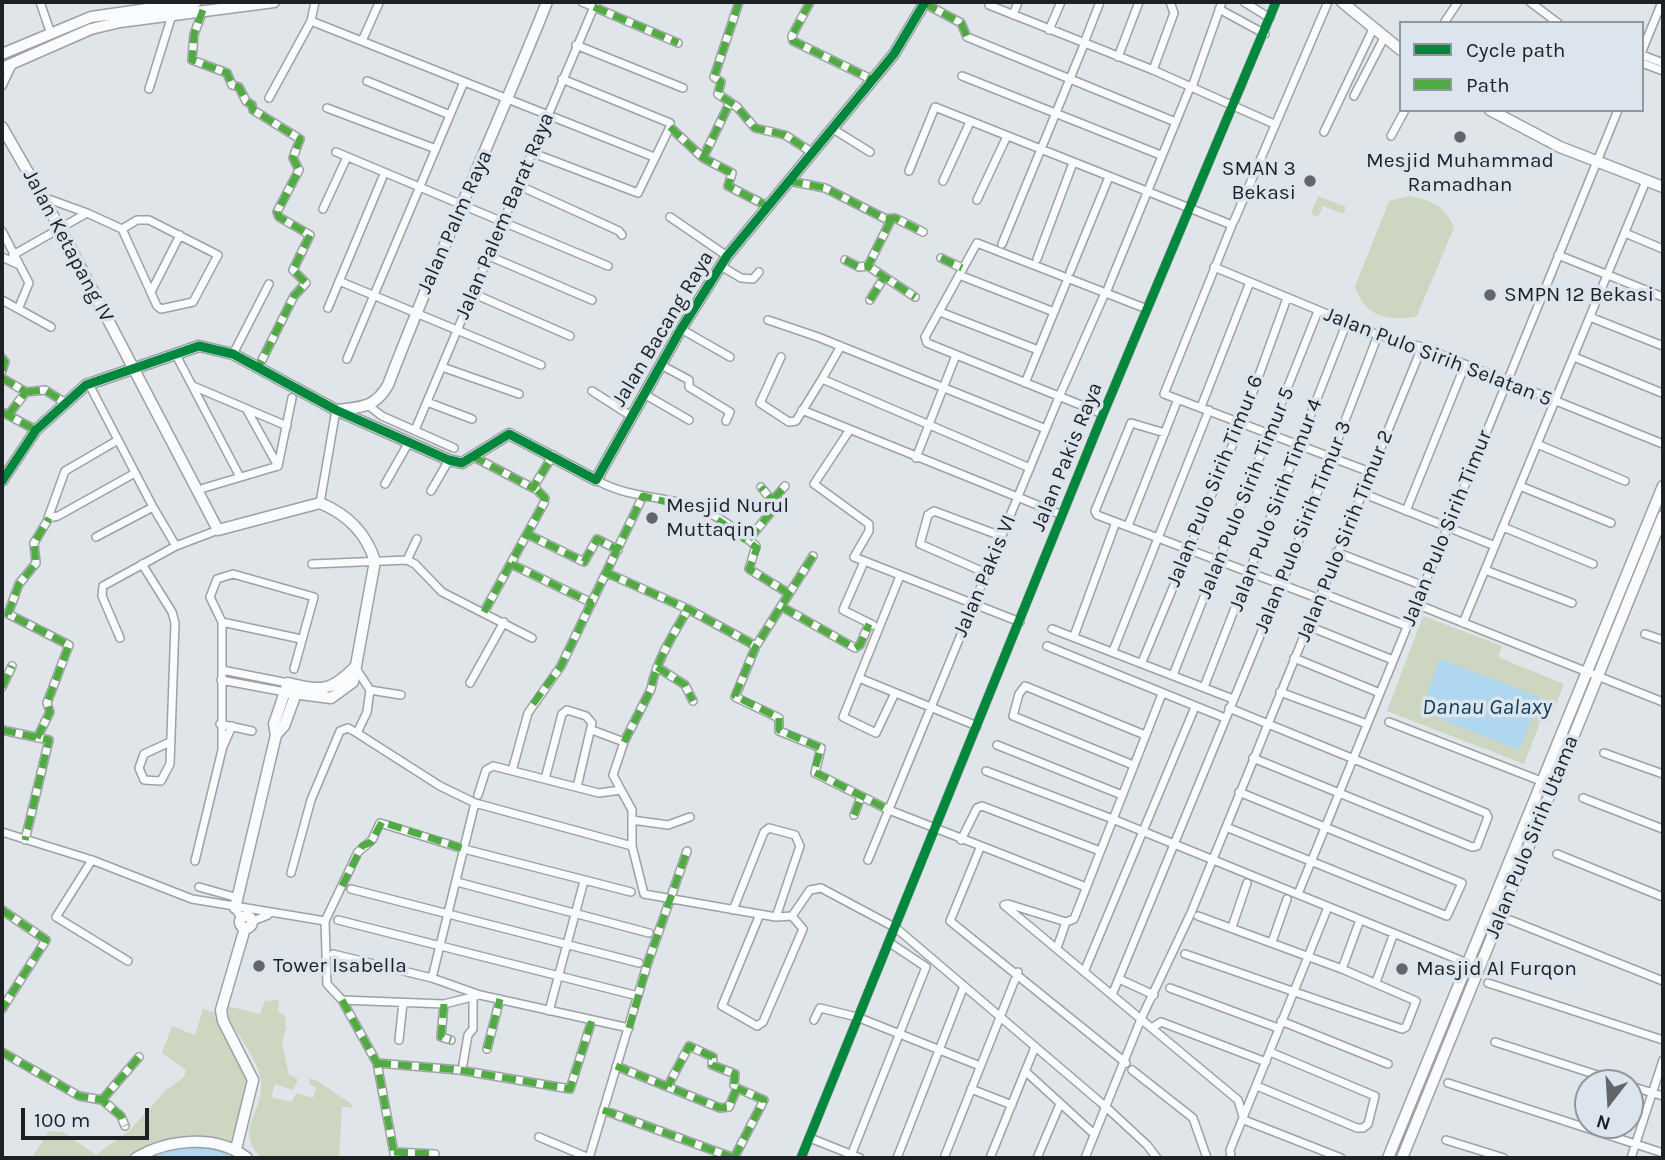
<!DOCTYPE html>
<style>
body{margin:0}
#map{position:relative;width:1665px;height:1160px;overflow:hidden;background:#e0e5ea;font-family:Karla,sans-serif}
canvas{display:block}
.frame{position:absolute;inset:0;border:4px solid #1e2124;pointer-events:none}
.legend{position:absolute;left:1399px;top:21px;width:245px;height:91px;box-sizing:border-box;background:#dce5ee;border:2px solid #90979d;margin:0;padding:9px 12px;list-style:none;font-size:21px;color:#1e2124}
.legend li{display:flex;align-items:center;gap:14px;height:35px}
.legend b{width:35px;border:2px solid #90979d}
.north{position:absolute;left:1574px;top:1069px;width:70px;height:70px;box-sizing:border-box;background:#dce5ee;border:2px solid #90979d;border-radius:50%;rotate:197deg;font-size:19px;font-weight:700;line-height:28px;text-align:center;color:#1e2124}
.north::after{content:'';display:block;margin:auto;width:24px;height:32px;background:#626669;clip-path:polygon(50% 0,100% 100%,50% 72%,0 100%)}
.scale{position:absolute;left:21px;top:1108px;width:128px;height:32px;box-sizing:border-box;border:4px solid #1e2124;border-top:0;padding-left:9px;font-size:21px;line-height:24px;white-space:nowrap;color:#1e2124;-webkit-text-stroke:5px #dce5ee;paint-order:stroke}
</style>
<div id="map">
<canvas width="1665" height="1160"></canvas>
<div class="frame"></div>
<ul class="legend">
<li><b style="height:9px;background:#00873e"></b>Cycle path</li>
<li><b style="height:9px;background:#52aa44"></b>Path</li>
</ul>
<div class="north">N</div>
<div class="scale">100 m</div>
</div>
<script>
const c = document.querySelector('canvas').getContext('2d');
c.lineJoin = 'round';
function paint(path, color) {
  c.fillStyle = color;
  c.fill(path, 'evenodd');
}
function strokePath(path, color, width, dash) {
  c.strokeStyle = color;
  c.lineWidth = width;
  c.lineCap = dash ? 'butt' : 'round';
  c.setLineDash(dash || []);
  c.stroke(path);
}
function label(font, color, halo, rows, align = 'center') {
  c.font = font + ' Karla,sans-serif';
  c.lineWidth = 7;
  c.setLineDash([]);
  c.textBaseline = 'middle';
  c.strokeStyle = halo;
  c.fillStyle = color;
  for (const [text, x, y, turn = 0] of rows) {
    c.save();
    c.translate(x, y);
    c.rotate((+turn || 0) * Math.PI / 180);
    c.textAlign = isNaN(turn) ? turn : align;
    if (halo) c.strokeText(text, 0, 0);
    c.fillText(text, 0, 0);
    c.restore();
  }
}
paint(new Path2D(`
 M1318 196 1346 207 1343 214 1323 206 1318 217 1311 214Z
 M1409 196C1432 200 1445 206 1454 227L1417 316C1389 322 1365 317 1355 287L1389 201Z
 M1423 616 1502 646 1498 657 1564 684 1549 722 1541 720 1524 764 1387 711Z
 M279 1000 278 1011 285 1016 286 1028 282 1043 289 1075 298 1079 293 1090 275 1084 271 1097 291 1102 297 1093 313 1098 316 1088 309 1084 310 1078C326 1084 335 1095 350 1102L353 1108 342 1106 339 1158H261C233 1126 264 1115 261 1081 258 1058 238 1037 228 1017L227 1006 260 1014 265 1001Z
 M203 1009 221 1015 250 1069 236 1149 136 1158H32L49 1131 63 1132 96 1155 129 1131 165 1091 184 1077 186 1070 162 1053 172 1026 195 1035Z`), '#cdd6c1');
paint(new Path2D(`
 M1440 659 1540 697 1519 750 1421 711Z
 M192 1142 247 1158H136Z`), '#b0d7f0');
const street = new Path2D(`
 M40 2 51 34
 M582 2 678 43
 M739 2 714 77 721 82 718 94 737 107 755 128 785 135 813 153
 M810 2 792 36 793 41 873 80
 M1244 2 1270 18
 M1530 2 1558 23
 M924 3 961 23 967 37 1173 121
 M989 5 1153 70 1274 124
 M1219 9 1265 34
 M203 11 194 34 192 60 227 73 232 85 239 87 246 101 252 105 253 110 300 139 293 158 299 170 277 212 279 217 310 235 293 270 306 283 294 296 259 366
 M1013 15 1018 2
 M311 21 654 157
 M1444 23 1458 2
 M1049 30 1061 2
 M362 41 379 3
 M1084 43 1100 2
 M576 45 683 88
 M1642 51 1662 2
 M1642 55 1663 63
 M1118 57 1139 2
 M1642 63 1663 71
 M1153 70 1174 13 1170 2
 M962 76 1158 154
 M367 81 450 115
 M2 86 13 63
 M1192 87 1222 2
 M149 89 173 12
 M1354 96 1385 36
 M269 98 311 21 315 2
 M327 108 436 149
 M670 127 703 158 732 173 728 186 769 207
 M833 129 870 152
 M1324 132 1374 27
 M1391 136 1405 110
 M336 152 608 266
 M533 153 638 193 670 127V123L562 79
 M703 158 730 102
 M909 171 935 107 1232 225 1164 394 1370 472
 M789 181 825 188 886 219 895 218 923 232
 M943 181 970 122
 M520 186 619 231 622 235
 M43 197 87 213
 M977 200 1007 136
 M323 209 347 157
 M670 217 727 256
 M891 220 868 266 915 297
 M1234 221 1328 2
 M2 231 29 283 19 307
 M1625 233 1663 249
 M1002 244 1083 47
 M13 255 87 213 122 229 137 220H149L218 255 193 302 161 309 157 306 122 229
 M1558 255 1663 297
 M489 256 592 300
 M2 257 17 264
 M941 258 962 268
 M1037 259 1073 163
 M845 260 859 267 868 266
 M721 266 741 278 753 279 759 272
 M1214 267 1378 335 1422 347 1663 444
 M1070 272 1109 177
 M959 275 1054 312
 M339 281 541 365
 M1108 288 1189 90
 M151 292 180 235
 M472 293 570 336
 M2 300 51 327
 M870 300 883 279
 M328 308 384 174
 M940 312 1038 350
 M1590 317 1663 346
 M768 320 818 337 1046 429
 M681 329 730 357
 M841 346 822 379 1030 468
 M175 353 240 477
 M233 354 269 284
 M781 357 760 403 789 422 796 421 822 379
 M1574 357 1662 393
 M2 358 5 362 2 371
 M347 359 464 82
 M661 365 689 380V387L730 412 726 421
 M442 367 519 394
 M2 378 26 392 9 414
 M1025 383 1066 283
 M193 386 287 426
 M92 390 153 507 96 537
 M592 391 631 416
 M26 392 45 390 64 402
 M644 394 689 420
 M427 402 472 419
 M369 406 382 416 454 448
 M1201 407 1250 282
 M247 410 278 466
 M802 410 1062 515
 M2 412 36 430
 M1103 414 927 343 925 337 977 243 1147 309
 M415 430 596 2
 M849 431 814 484 869 524V531L854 557 1020 622
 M1165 433 1131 423 1095 511 1097 515 1320 599
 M118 440 65 471 48 518 58 516 135 473
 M1537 444 1625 481
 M472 456 533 488 553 455
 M916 458 956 355
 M278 466 292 398
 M596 480C630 499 662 495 696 507 717 515 740 532 756 546L749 569 788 593
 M385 484 409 442
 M1520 486 1611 523
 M204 488 278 466
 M431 491 449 460
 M1362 493 1495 546
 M773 500 785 486
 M320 503 336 410
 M153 507 176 546
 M1406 511 1465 365
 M1128 526 1178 399
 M1503 527 1593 564
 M527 534 584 562 597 539 618 550
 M749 539 776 506 761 487
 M1336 552 1424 586
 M813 556 756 646 735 697 779 718V731L821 748 815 773 889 810 1086 887
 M407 560 417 539
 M864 562 843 610 873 625
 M142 564 172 612 175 623 170 764 161 781 144 780 139 768 144 754 170 742
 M312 564 407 560 415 564 442 592 532 638
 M511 564 592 603
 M1485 570 1572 603
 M607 573 688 609 756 646
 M986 573 920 544 928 515 934 511 1001 536
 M1322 593 1407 626
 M1416 604 1663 702
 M782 607 855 648 860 645 869 624
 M484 612 544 503 545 498 535 488
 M222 622 301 639
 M1463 623 1646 181
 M1308 626 1393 660
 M1052 629 1233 699
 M1645 634 1663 640
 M1074 636 1116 522
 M120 638 102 596 103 586 176 546 218 530
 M1047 646 1225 718
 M1113 651 1209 410
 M1294 658 1380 693
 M1142 662 1242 422 1287 298
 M355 667 370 690 367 712 357 733 440 786 475 803 632 846 644 894 776 917 800 846 795 835 769 828 764 832 733 910
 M657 667 685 685 693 701
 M222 670 288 683
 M1173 675 1318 311
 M859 678 977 726
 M221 680 285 692
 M470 683 504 622
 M2 687 12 666
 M1204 687 1347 322
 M370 690 401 695
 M1280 692 1367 724
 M895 693 876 733 843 717 900 576
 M1229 708 1486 813 1488 817 1477 846 1472 847 1253 758
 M1389 722 1541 781
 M220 724 252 731
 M2 730 49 740 25 840
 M592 730 624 742
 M37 738 50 712 47 703 69 645 8 614 19 584 36 563 34 543 49 518
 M997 745 1122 795
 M222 749 232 726
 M1604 753 1663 774
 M1133 765 1013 716 1019 694 1025 686 1145 735
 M512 771 528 713 561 666 643 496
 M986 771 1110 818 1467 963
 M545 779 562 714 567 710 586 716 592 723 577 787
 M621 790 613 775 624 742 651 689C656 661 673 635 688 609
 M478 795 486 770 493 766 599 793 621 790 632 810V846
 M1583 798 1663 829
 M854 815 861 797
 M632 820 668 825 690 817
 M1226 827 1447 916 1462 883 1239 792
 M2 832 92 860 192 899 325 921
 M961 840 977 808 982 806 1100 851
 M980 848 950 921 1126 1063
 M1557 854 1663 897
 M92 860 56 917 128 961
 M868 860 1059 397 1105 293
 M195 861 222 750V622L210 597 217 579 233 574 314 597 294 669
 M291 873 311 800 340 731 348 728 357 733
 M457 882 649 933
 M199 887 238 898
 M351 889 639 963
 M1298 894 1618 110
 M235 908 241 918
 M2 910 46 940 2 1009
 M760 914 722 1006 757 1026 763 1022 803 929 792 916 776 917
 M792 916 810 890 821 888 896 928 1106 1107 1147 1145 1157 1158
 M338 920 638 996
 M1510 920 1663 981
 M253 921 268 915
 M1066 922 1008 904 1004 905 1238 1100 1244 1120
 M1232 927 1247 883
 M1272 942 1287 899
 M1057 948 1066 922 1074 919 1162 694
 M333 954 432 978 480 995 629 1028
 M1185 954 1402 1029 1406 1027 1416 1001 1342 969 1198 916
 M1342 969 1360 920
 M1084 972 1195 707
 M432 978 475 803
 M1119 979 1154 995
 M1376 982 1394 933
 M1488 983 1663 1040
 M1170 988 1278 1028
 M480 995 444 1004 342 1000 327 984 325 921 358 852 372 840 380 823 464 849 631 892
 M1112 995 1292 558 1378 335
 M342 1000 377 1063 395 1158
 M444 1004 441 1037 451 1040
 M549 1011 584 881
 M814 1020 820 1008 857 1017 980 1066
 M1281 1021 1388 1064
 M1152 1028 1161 1022 1266 1062
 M399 1040 403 1003
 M1495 1042 1622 1083
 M487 1049 500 999
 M2 1052 79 1096 102 1100 121 1116 125 1126
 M377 1063 459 1070 570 1089 592 1020
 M463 1064 468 1035 473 1029V999
 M616 1066 720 1108 729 1107 737 1088 734 1085 735 1074 712 1065 713 1057 689 1046 668 1086
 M1132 1070 1193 1118 1207 1158
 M1025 1071 1094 1134
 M1448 1083 1663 1153
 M1257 1086 1357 1128H1363L1368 1124 1375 1096 1270 1052
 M1630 1086 1663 1096
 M971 1089 1012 1105
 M102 1100 139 1057
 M603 1110 734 1158
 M1244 1120 1341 1158
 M539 1137 589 1158
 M810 1138 860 1158
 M1446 1140 1504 1158
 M394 1152 435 1154
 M589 1158 647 965 687 851
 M734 1158 764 1100 737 1088
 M801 1158 1103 414 1276 2
 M850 1158 926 967 890 943
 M897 1158 964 986
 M944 1158 1018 972
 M990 1158 1035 1047
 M1037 1158 1060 1104
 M1085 1158 1141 1019 1191 913 1422 347
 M1231 1158 1230 1150 1328 907
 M1631 1158 1663 1060`);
const secondary = new Path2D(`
 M1342 2 1401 50
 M2 54 91 17 196 2
 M2 68 91 29 120 22 274 2
 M1490 110 1560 147 1663 187
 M2 127 60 228 218 530 320 503C347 514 366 533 375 561L353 682 331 698 285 692
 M337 410C361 407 375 408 388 385 437 256 496 130 547 2
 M2 481 36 430 86 385 199 346 233 354 336 410 449 460 462 463 509 434 596 480 681 329 727 256 894 54 925 2
 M276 735 284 726 297 691
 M235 908 276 735 274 724 288 683C322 691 330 692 355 667
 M240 922a6 6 0 1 1 12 0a6 6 0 1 1-12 0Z
 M236 1149 253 1080 223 1021 221 1010 245 928
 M136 1158C168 1139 216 1134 247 1158
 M1388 1158 1663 486
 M1402 1158 1663 516`);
strokePath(street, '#9da1a5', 10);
strokePath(secondary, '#9da1a5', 13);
strokePath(street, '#fafbfc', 7);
strokePath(secondary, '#fafbfc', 10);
strokePath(new Path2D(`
 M739 2 714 77 721 82 718 94 737 107 755 128 785 135 813 153
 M810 2 792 36 793 41 873 80
 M924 3 961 23 967 37
 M594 7 678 43
 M203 10 194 34 192 60 227 73 232 85 239 87 246 101 252 105 253 110 300 139 293 158 299 170 277 212 279 217 310 235 293 270 306 283 294 296 259 366
 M670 127 703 158 732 173 728 186 769 207
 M703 158 730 102
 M789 181 825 188 886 219 895 218 923 232
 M891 220 868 266 915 297
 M941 258 962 268
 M845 260 859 267 868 266
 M870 300 883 279
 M2 358 5 362 2 371
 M2 378 26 392 9 414
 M26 392 45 390 64 402
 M2 412 36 430
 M472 456 533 488 553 455
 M773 500 785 486
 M527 534 584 562 597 539 618 550
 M749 539 776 506 761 487
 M813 556 756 646 735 696 779 718V730L821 748 814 772 889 810
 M511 564 592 603
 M607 573 688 609 756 646
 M782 607 855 648 860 645 869 624
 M484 612 544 503 545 498 535 488
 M657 667 685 685 693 701
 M2 687 12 666
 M533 704 561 666 643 496 707 512 757 548 749 569 788 593
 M2 730 49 740 25 840
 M37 738 50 712 47 703 69 645 8 614 19 584 36 563 34 543 49 518
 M624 742 651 689C656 661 673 635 688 609
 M854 815 861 797
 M342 886 362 846 371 842 382 822 464 849
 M2 910 46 940 2 1009
 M342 1000 377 1063 395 1158
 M444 1004 441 1037 451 1040
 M629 1028 647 965 687 851
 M487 1049 500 999
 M2 1052 79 1096 102 1100 121 1116 125 1126
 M377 1063 459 1070 570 1089 592 1020
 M616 1066 720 1108 729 1107 737 1088 734 1085 735 1074 712 1065 713 1057 689 1046 668 1086
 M102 1100 139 1057
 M603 1110 734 1158
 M394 1152 435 1154
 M734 1158 764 1100 737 1088`), '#52aa44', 7, [14, 7]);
strokePath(new Path2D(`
 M2 481 36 430 86 385 199 346 233 354 336 410 449 460 462 463 509 434 596 480 681 329 727 256 894 54 925 2
 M801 1158 1103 414 1276 2`), '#00873e', 9);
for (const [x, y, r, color] of [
 [1460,137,7,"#626669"],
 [1310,181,7,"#626669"],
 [1490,295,7,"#626669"],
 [652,518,7,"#626669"],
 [259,966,7,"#626669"],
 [1402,969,7,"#626669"]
]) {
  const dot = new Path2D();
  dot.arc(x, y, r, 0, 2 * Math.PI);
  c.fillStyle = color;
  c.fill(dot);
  strokePath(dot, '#dce5ee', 2.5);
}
label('21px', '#1e2124', '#dce5ee', [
 ["Mesjid Muhammad",1460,161,"center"],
 ["Ramadhan",1460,185,"center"],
 ["SMAN 3",1296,169,"right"],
 ["Bekasi",1296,193,"right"],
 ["SMPN 12 Bekasi",1504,295],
 ["Mesjid Nurul",666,506],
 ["Muttaqin",666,530],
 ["Tower Isabella",273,966],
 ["Masjid Al Furqon",1416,969]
], 'left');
label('21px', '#1e2124', '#dce5ee', [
 ["Jalan Palem Barat Raya",505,216,-67],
 ["Jalan Palm Raya",455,222,-66],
 ["Jalan Ketapang IV",68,246,62],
 ["Jalan Bacang Raya",663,329,-59],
 ["Jalan Pulo Sirih Selatan 5",1438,357,21],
 ["Jalan Pakis Raya",1067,457,-68],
 ["Jalan Pulo Sirih Timur 6",1215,481,-68],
 ["Jalan Pulo Sirih Timur 5",1246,493,-68],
 ["Jalan Pulo Sirih Timur 4",1276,505,-69],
 ["Jalan Pulo Sirih Timur 3",1303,527,-68],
 ["Jalan Pulo Sirih Timur",1447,528,-68],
 ["Jalan Pulo Sirih Timur 2",1345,536,-68],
 ["Jalan Pakis VI",985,576,-67],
 ["Jalan Pulo Sirih Utama",1532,837,-68]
]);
label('italic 23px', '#113c53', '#dce5ee', [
 ["Danau Galaxy",1487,707]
]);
</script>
